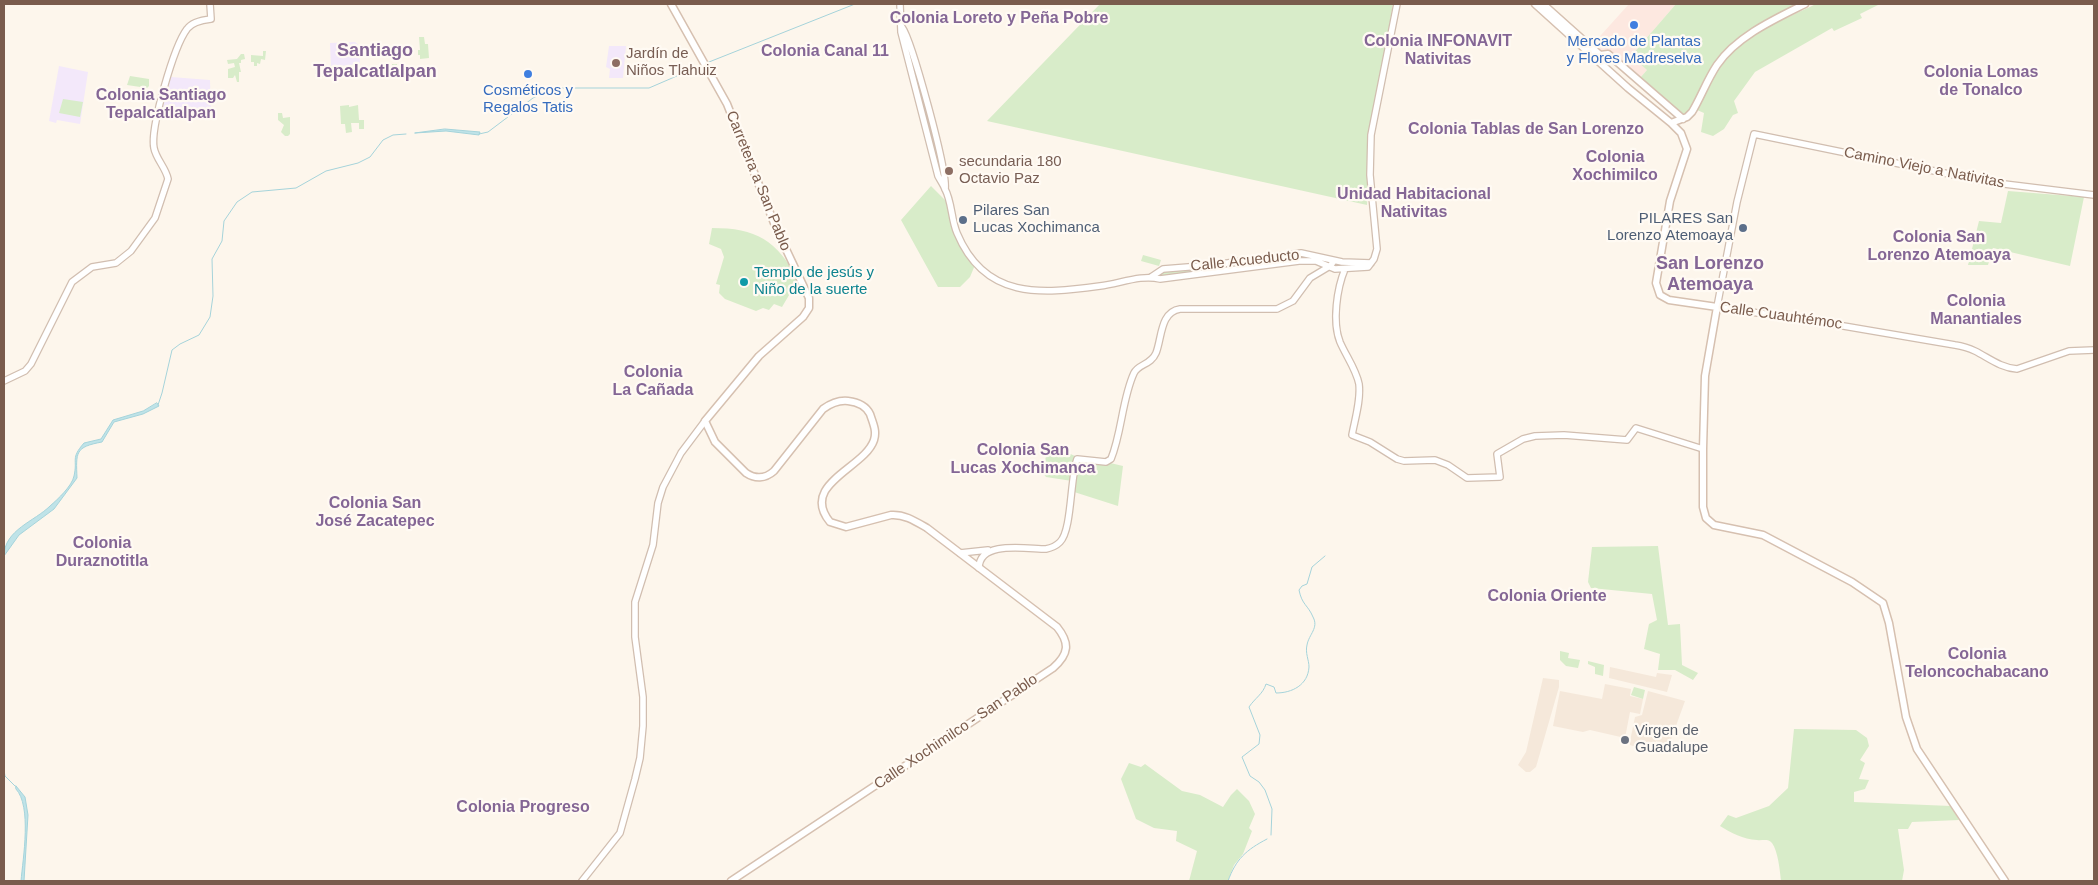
<!DOCTYPE html>
<meta charset="utf-8">
<style>
body{margin:0}
#map{position:relative;width:2098px;height:885px;overflow:hidden;background:#fdf6ec;font-family:Helvetica,sans-serif}
canvas{display:block}
.frame{position:absolute;inset:0;border:5px solid #7a5c4d;pointer-events:none}
</style>
<div id="map">
<canvas width="2098" height="885"></canvas>
<div class="frame"></div>
</div>
<script>
const c = document.querySelector('canvas').getContext('2d');
c.lineJoin = 'round';
function paint(path, color) {
  c.fillStyle = color;
  c.fill(path, 'evenodd');
}
function strokePath(path, color, width, dash) {
  c.strokeStyle = color;
  c.lineWidth = width;
  c.lineCap = dash ? 'butt' : 'round';
  c.setLineDash(dash || []);
  c.stroke(path);
}
function label(font, color, halo, rows, align = 'center') {
  c.font = font + ' Helvetica,sans-serif';
  c.lineWidth = 4.5;
  c.setLineDash([]);
  c.textBaseline = 'middle';
  c.strokeStyle = halo;
  c.fillStyle = color;
  for (const [text, x, y, turn = 0] of rows) {
    c.save();
    c.translate(x, y);
    c.rotate((+turn || 0) * Math.PI / 180);
    c.textAlign = isNaN(turn) ? turn : align;
    if (halo) c.strokeText(text, 0, 0);
    c.fillText(text, 0, 0);
    c.restore();
  }
}
paint(new Path2D(`
 M1610 667 1656 677 1657 673 1672 675 1667 692 1609 678Z
 M1543 678 1559 680V687L1536 767 1530 772H1526L1518 765 1526 752Z
 M1605 684 1631 689 1630 696 1643 699 1640 714 1630 712 1625 738 1590 730 1583 732 1553 726 1560 691 1602 699Z
 M1648 691 1685 701 1669 745 1656 741 1652 752 1630 745V741L1635 717 1642 715Z`), '#f5e8da');
paint(new Path2D(`
 M1629 4H1676L1631 56 1647 70 1640 78 1603 54 1592 45Z`), '#fde8e0');
paint(new Path2D(`
 M355 42 359 45 360 64 331 67 330 43Z
 M609 46H626L623 78H609L610 69 606 67Z
 M59 66 88 72 80 124 57 120 56 123 49 121Z
 M171 77 210 80 211 116 162 110Z`), '#f3e8fa');
paint(new Path2D(`
 M1100 4H1393L1371 135 1367 205 987 121Z
 M1676 4H1803L1731 46 1689 112 1684 116 1640 78 1647 70 1631 56Z
 M1816 4H1880L1860 14 1862 18 1834 31 1832 28 1755 72 1734 101 1738 113 1733 115 1724 129 1713 136 1701 132 1704 113 1697 110C1706 93 1713 73 1726 59 1748 32 1786 19 1816 4Z
 M419 37H424L425 44H428L429 58 420 59V55H418V50H420Z
 M263 51H266L265 60 261 59 260 64 257 63V66H254V62H251V55L263 56Z
 M241 54H244L245 59 241 60V63H239L241 72H239V82H237L235 75 233 78H228V69L235 67 234 63 228 64 227 60 237 59Z
 M381 63H388V67H392V64H397V70H389V79H381Z
 M321 65H331V77H321V73L315 74V70H318Z
 M130 76 149 79V86L147 88 127 85Z
 M63 99 83 102 80 117 59 113Z
 M349 105V107L358 105 359 120H364V129H359V123H351L352 132 346 133 345 124H341L340 106Z
 M278 113H282L283 118 290 117V134L288 136H285L281 132 284 125 278 120Z
 M931 186 946 201 957 239 975 265 970 277 960 287H938L901 220Z
 M2008 191 2084 197 2070 266 1993 248 1988 265H1968L1979 221 2001 223Z
 M712 228C756 228 777 240 798 280L782 307 774 304 769 310 763 308 756 311 725 299 719 293 720 285 716 284 724 257 721 249 709 244Z
 M1143 255 1161 260 1159 266 1141 261Z
 M1294 255 1296 261 1165 277 1156 275 1161 272Z
 M1048 444 1075 456 1077 459 1106 462 1123 466 1118 506 1071 491 1072 481 1046 477 1043 473Z
 M1658 546 1668 625 1680 624 1682 665 1698 673 1693 680 1675 670H1658L1660 654 1644 649 1649 624 1657 620 1652 594 1591 588 1588 582 1592 547Z
 M1560 651 1569 653 1568 658 1580 660 1578 668 1566 666 1560 660Z
 M1588 661 1604 665 1603 676 1595 674V667L1588 664Z
 M1634 687 1645 690 1643 699 1631 695Z
 M1794 729 1856 730 1867 738 1869 746 1860 760 1865 763 1859 779 1869 780 1865 789 1854 792V802L1951 806 1959 820 1912 822 1908 829H1898L1904 870 1902 881H1781C1780 871 1778 851 1772 843 1768 838 1762 841 1757 840 1743 839 1731 833 1720 826L1728 815 1736 818 1769 806 1788 788Z
 M1129 763 1141 767 1145 764 1182 791 1200 795 1223 807 1231 795 1237 789 1249 801 1255 814 1249 828 1252 831 1243 854 1234 865 1228 881H1189L1197 851 1176 841 1177 831 1154 828 1136 819 1121 779Z`), '#d8ecc9');
const water = new Path2D(`
 M445 129 480 132 479 135 446 131 415 133Z
 M157 403 159 406 143 414 114 422 102 442C75 447 76 452 77 478L54 509 19 535 4 556C4 530 35 521 50 506 58 499 72 486 74 476 78 459 70 459 84 443L101 439 113 420 143 411Z
 M16 786 25 797 28 815 24 881H21C23 858 32 806 16 789Z`);
paint(water, '#bfe3e8');
strokePath(water, '#a5d3da', 1);
strokePath(new Path2D(`
 M709 62 855 4
 M479 134 488 132 533 98 554 88H649L700 66
 M158 405 162 393 172 350 180 344 199 335 210 317 213 296 212 259 222 241 224 221 237 202 252 192 296 188 326 171 358 163 370 157 383 140 393 135 406 134
 M4 770 5 776 15 786
 M1271 835 1272 809 1265 790 1259 782 1250 776 1242 757 1259 744 1260 735 1249 707C1255 698 1263 694 1266 684L1274 687 1276 693C1292 693 1308 685 1309 667 1309 660 1305 653 1307 645 1309 634 1319 628 1313 617 1308 605 1302 605 1299 590L1302 586 1307 584 1312 567 1325 556
 M1228 881C1236 859 1246 850 1267 839`), '#a5d3da', 1);
const tertiary = new Path2D(`
 M900 4 901 32 938 176C940 180 943 184 945 189 952 202 951 219 957 233 985 300 1041 294 1100 286 1119 284 1141 274 1160 279L1299 261H1316L1335 269 1368 267 1374 259 1377 249 1370 175 1371 135 1397 4
 M902 27C912 41 948 172 945 189
 M2094 195 1988 182 1754 134 1737 202 1717 307 1826 323 1955 345C1962 346 1969 348 1975 351 1989 358 2001 368 2017 369L2069 351 2094 350
 M1345 269C1337 288 1332 322 1340 342 1346 356 1356 369 1359 384 1361 400 1355 419 1352 435L1370 442 1397 459 1404 461 1435 460 1448 465 1467 478 1500 477 1497 454 1523 439 1535 436 1564 435 1627 440 1636 428 1703 449
 M1151 277 1163 269 1213 265 1301 253 1342 262 1371 263
 M4 381 25 371 31 364 72 282 92 267 116 263 131 251 155 218 168 179C166 168 156 159 154 148 150 128 174 46 187 29 192 22 202 20 211 19L210 4
 M960 553 988 550
 M979 568C979 540 1027 549 1046 549 1051 548 1056 546 1060 542 1072 530 1070 479 1077 459L1106 462 1111 459C1122 432 1122 399 1134 373 1138 364 1151 365 1156 353 1162 338 1160 312 1180 309H1277L1293 301 1310 278 1330 266 1334 261
 M582 881 620 833 635 779 640 758 643 726V697L635 637V602L653 545 658 503 663 487 681 453 705 421`);
const secondary = new Path2D(`
 M671 4 727 104 776 228 809 298V308L803 317 759 356 705 421 715 442 746 473C755 479 765 479 774 471L823 409C830 404 839 400 848 401 857 402 866 406 870 414 873 423 877 431 874 440 865 468 799 484 830 522L846 527 891 515C904 514 915 521 927 528L1057 627C1070 643 1069 654 1053 668L731 881
 M1535 4 1628 88 1671 123 1687 117 1692 112C1701 97 1707 80 1717 65 1737 36 1775 19 1805 4
 M1543 4 1600 55 1608 54 1683 119
 M1671 123 1681 133 1687 149 1670 201 1656 283 1660 295 1669 300 1717 307 1705 376 1703 449V507L1706 518 1714 525 1763 535 1852 582 1883 603 1889 623 1906 717 1917 749 2005 881`);
strokePath(tertiary, '#d1beb0', 8);
strokePath(secondary, '#d6c0b0', 9);
strokePath(tertiary, '#fff', 5.5);
strokePath(secondary, '#fff', 6);
for (const [x, y, r, color] of [
 [1634,25,5,"#3f7fe0"],
 [616,63,5,"#8d6e63"],
 [528,74,5,"#3f7fe0"],
 [949,171,5,"#8d6e63"],
 [963,220,5,"#5c6f8a"],
 [1743,228,5,"#5c6f8a"],
 [744,282,5,"#0f9aa8"],
 [1625,740,5,"#6b7280"]
]) {
  const dot = new Path2D();
  dot.arc(x, y, r, 0, 2 * Math.PI);
  c.fillStyle = color;
  c.fill(dot);
  strokePath(dot, '#fffaf3', 2);
}
label('15px', '#366cbe', '#fffaf3', [
 ["Mercado de Plantas",1634,42],
 ["y Flores Madreselva",1634,59],
 ["Cosméticos y",528,91],
 ["Regalos Tatis",528,108]
]);
label('15px', '#785e54', '#fffaf3', [
 ["Jardín de",626,54],
 ["Niños Tlahuiz",626,71],
 ["secundaria 180",959,162],
 ["Octavio Paz",959,179]
], 'left');
label('15px', '#7a5c4d', '#fffaf3', [
 ["Camino Viejo a Nativitas",1924,168,11],
 ["Carretera a San Pablo",758,181,68],
 ["Calle Acueducto",1245,261,-6],
 ["Calle Cuauhtémoc",1781,316,8],
 ["Calle Xochimilco - San Pablo",956,732,-34]
]);
label('15px', '#4e5e75', '#fffaf3', [
 ["Pilares San",973,211],
 ["Lucas Xochimanca",973,228],
 ["PILARES San",1733,219,"right"],
 ["Lorenzo Atemoaya",1733,236,"right"]
], 'left');
label('15px', '#0d838f', '#fffaf3', [
 ["Templo de jesús y",754,273],
 ["Niño de la suerte",754,290]
], 'left');
label('15px', '#5b616d', '#fffaf3', [
 ["Virgen de",1635,731],
 ["Guadalupe",1635,748]
], 'left');
label('bold 16px', '#846695', '#fffaf3', [
 ["Colonia Loreto y Peña Pobre",999,19],
 ["Colonia INFONAVIT",1438,42],
 ["Nativitas",1438,60],
 ["Colonia Canal 11",825,52],
 ["Colonia Lomas",1981,73],
 ["de Tonalco",1981,91],
 ["Colonia Santiago",161,96],
 ["Tepalcatlalpan",161,114],
 ["Colonia Tablas de San Lorenzo",1526,130],
 ["Colonia",1615,158],
 ["Xochimilco",1615,176],
 ["Unidad Habitacional",1414,195],
 ["Nativitas",1414,213],
 ["Colonia San",1939,238],
 ["Lorenzo Atemoaya",1939,256],
 ["Colonia",1976,302],
 ["Manantiales",1976,320],
 ["Colonia",653,373],
 ["La Cañada",653,391],
 ["Colonia San",1023,451],
 ["Lucas Xochimanca",1023,469],
 ["Colonia San",375,504],
 ["José Zacatepec",375,522],
 ["Colonia",102,544],
 ["Duraznotitla",102,562],
 ["Colonia Oriente",1547,597],
 ["Colonia",1977,655],
 ["Teloncochabacano",1977,673],
 ["Colonia Progreso",523,808]
]);
label('bold 18px', '#846695', '#fffaf3', [
 ["Santiago",375,51],
 ["Tepalcatlalpan",375,72],
 ["San Lorenzo",1710,264],
 ["Atemoaya",1710,285]
]);
</script>
